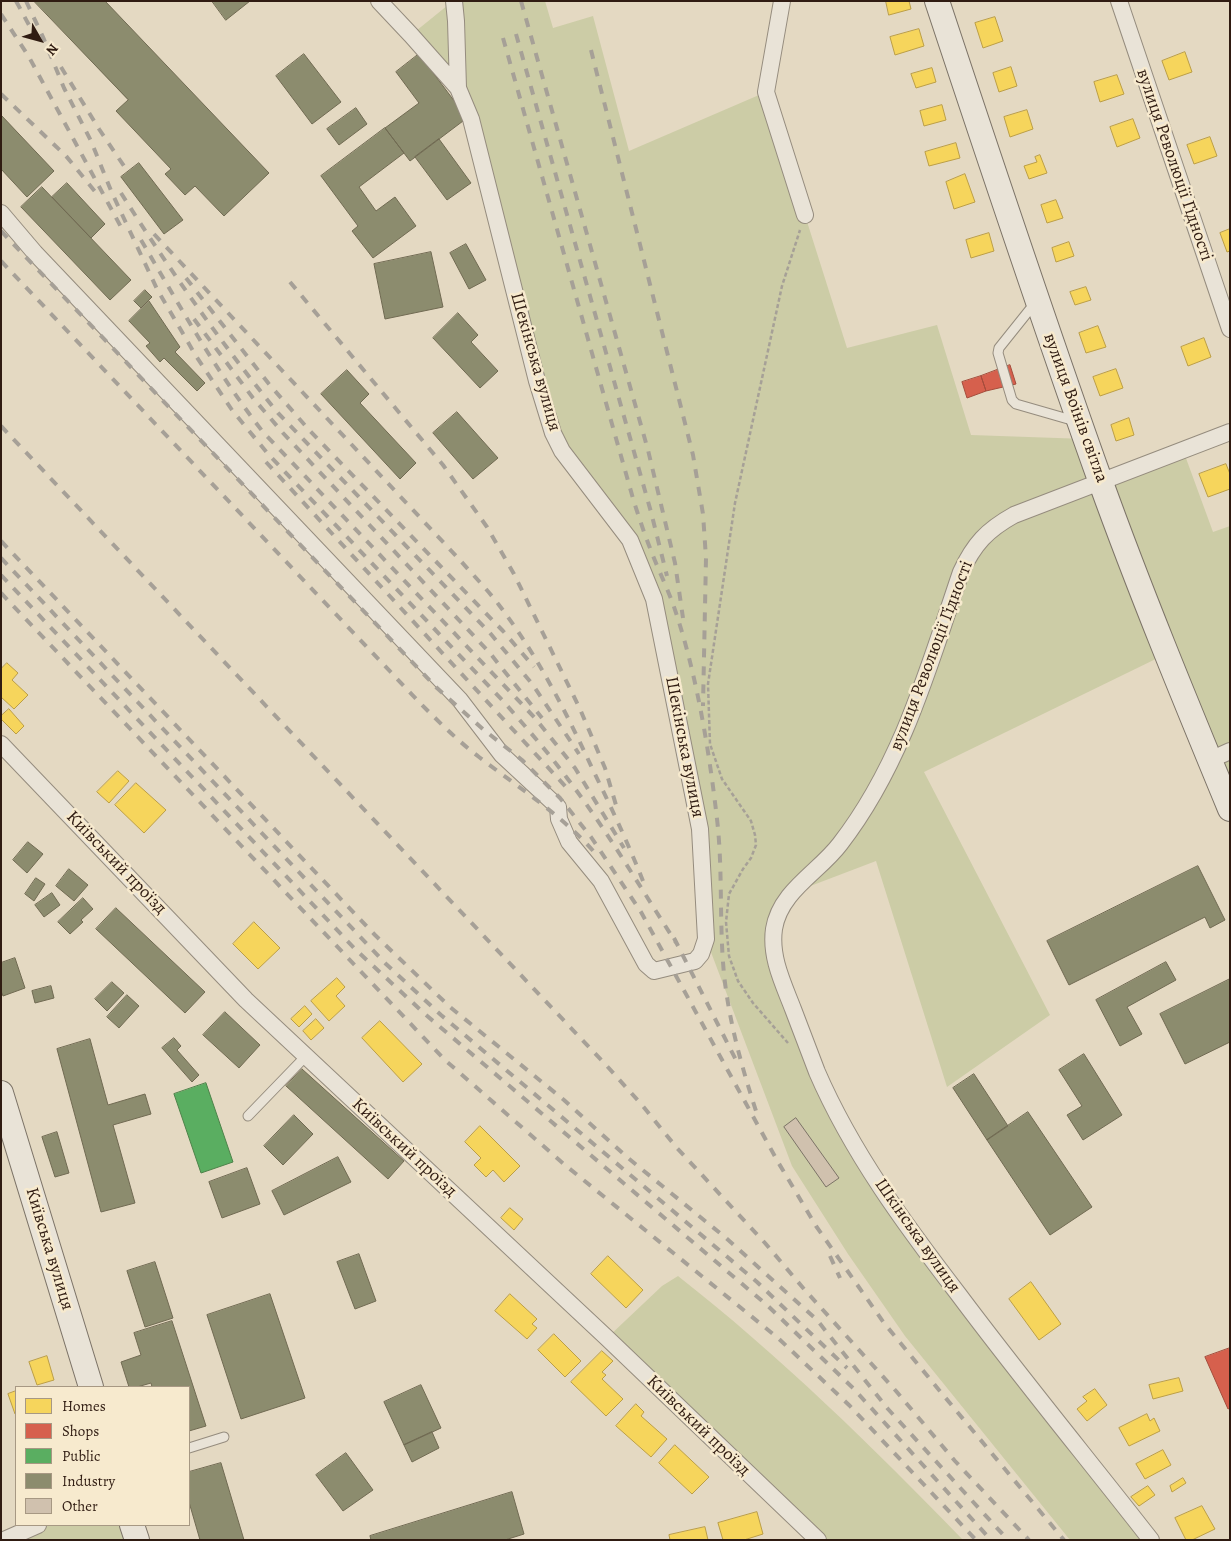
<!DOCTYPE html>
<meta charset="utf-8">
<style>
body{margin:0}
#map{position:relative;width:1231px;height:1541px;overflow:hidden;background:#e4d9c2;font-family:Alegreya,serif}
canvas{display:block}
.frame{position:absolute;inset:0;border:2px solid #301c12;pointer-events:none}
.legend{position:absolute;left:15px;top:1386px;width:175px;height:140px;box-sizing:border-box;background:#f7eace;border:1px solid #a79883;margin:0;padding:6px 9px;list-style:none;font-size:15px;color:#301c12}
.legend li{display:flex;align-items:center;gap:10px;height:25px}
.legend b{width:25px;border:1px solid #a79883}
.north{position:absolute;left:15px;top:15px;width:50px;height:50px;-webkit-text-stroke:4px #f7eace;paint-order:stroke;rotate:128deg;font-size:14px;font-weight:700;line-height:20px;text-align:center;color:#301c12}
.north::after{content:'';display:block;margin:auto;width:18px;height:22px;background:#301c12;clip-path:polygon(50% 0,100% 100%,50% 72%,0 100%)}
</style>
<div id="map">
<canvas width="1231" height="1541"></canvas>
<div class="frame"></div>
<ul class="legend">
<li><b style="height:14px;background:#f6d55c"></b>Homes</li>
<li><b style="height:14px;background:#d6604d"></b>Shops</li>
<li><b style="height:14px;background:#5aae61"></b>Public</li>
<li><b style="height:14px;background:#8c8c6e"></b>Industry</li>
<li><b style="height:14px;background:#d0c1ae"></b>Other</li>
</ul>
<div class="north">N</div>
</div>
<script>
const c = document.querySelector('canvas').getContext('2d');
c.lineJoin = 'round';
function paint(path, color) {
  c.fillStyle = color;
  c.fill(path, 'evenodd');
}
function strokePath(path, color, width, dash) {
  c.strokeStyle = color;
  c.lineWidth = width;
  c.lineCap = dash ? 'butt' : 'round';
  c.setLineDash(dash || []);
  c.stroke(path);
}
function label(font, color, halo, rows, align = 'center') {
  c.font = font + ' Alegreya,serif';
  c.lineWidth = 5;
  c.setLineDash([]);
  c.textBaseline = 'middle';
  c.strokeStyle = halo;
  c.fillStyle = color;
  for (const [text, x, y, turn = 0] of rows) {
    c.save();
    c.translate(x, y);
    c.rotate((+turn || 0) * Math.PI / 180);
    c.textAlign = isNaN(turn) ? turn : align;
    if (halo) c.strokeText(text, 0, 0);
    c.fillText(text, 0, 0);
    c.restore();
  }
}
paint(new Path2D(`
 M453 1H545L553 28 593 16 629 151 766 92 847 348 937 325 971 435 1086 439 1102 481 1183 450 1213 532 1230 526V809L1166 654 924 772 1050 1015 947 1087 876 861 792 893 775 955 862 1157 1151 1540H1070L905 1336 848 1254 792 1166 706 939 700 829 654 599 630 540 562 451 471 119 411 35Z
 M678 1276C780 1356 873 1447 963 1540H818L607 1338 662 1286Z
 M38 1525H132L137 1540H4Z`), '#cccca6');
const homes = new Path2D(`
 M886 1H909L911 9 889 15Z
 M995 17 1003 41 983 48 975 23Z
 M919 29 924 46 895 55 890 37Z
 M1185 52 1192 72 1169 80 1162 61Z
 M1011 67 1017 86 999 92 993 73Z
 M932 68 936 82 916 88 911 74Z
 M1117 75 1124 94 1100 102 1094 82Z
 M942 105 946 120 924 126 920 111Z
 M1027 110 1033 129 1010 137 1004 117Z
 M1133 119 1140 138 1117 147 1110 127Z
 M1210 137 1217 156 1194 164 1187 145Z
 M956 143 960 158 929 166 925 152Z
 M1040 155 1047 173 1029 179 1024 166 1037 162 1035 157Z
 M965 174 975 202 954 209 946 182Z
 M1056 200 1063 218 1047 223 1041 205Z
 M1230 229V251L1227 252 1220 233Z
 M989 233 994 251 971 258 966 240Z
 M1069 242 1074 256 1056 262 1052 248Z
 M1086 287 1091 300 1075 305 1070 292Z
 M1098 326 1106 347 1086 353 1079 333Z
 M1204 338 1211 357 1188 366 1181 347Z
 M1116 369 1123 388 1100 396 1093 377Z
 M1129 418 1134 435 1116 441 1111 425Z
 M1226 464 1230 474V489L1208 497 1199 474Z
 M7 663 18 673 12 680 28 695 14 709 1 697V669Z
 M9 709 24 726 16 734 1 719V716Z
 M118 771 129 781 109 803 97 792Z
 M136 783 166 810 144 833 115 805Z
 M254 922 280 948 258 969 233 944Z
 M337 978 345 987 336 996 345 1006 329 1021 311 1001Z
 M305 1006 312 1014 299 1027 291 1019Z
 M316 1019 324 1028 311 1040 303 1031Z
 M380 1021 422 1064 403 1082 362 1038Z
 M480 1126 520 1166 504 1182 493 1170 486 1177 474 1165 481 1158 465 1142Z
 M510 1208 523 1219 514 1230 501 1218Z
 M608 1256 643 1290 626 1308 591 1274Z
 M1031 1282 1061 1324 1039 1340 1009 1299Z
 M510 1294 537 1319 532 1324 537 1328 527 1339 495 1311Z
 M554 1334 581 1361 565 1377 538 1350Z
 M602 1351 613 1361 602 1372 606 1375 602 1379 623 1399 606 1416 571 1382Z
 M47 1356 54 1380 37 1385 29 1362Z
 M1179 1378 1183 1391 1153 1399 1149 1385Z
 M1095 1389 1107 1405 1087 1421 1077 1409 1087 1401 1083 1397Z
 M16 1391V1413L15 1414 8 1394Z
 M636 1404 644 1412 641 1416 667 1439 651 1457 616 1426Z
 M1147 1414 1150 1421 1154 1418 1160 1431 1129 1446 1119 1428Z
 M675 1445 709 1477 692 1494 659 1463Z
 M1163 1450 1171 1465 1145 1479 1136 1464Z
 M1183 1478 1186 1483 1172 1492 1170 1486Z
 M1148 1486 1155 1495 1139 1506 1131 1497Z
 M1202 1506 1215 1529 1192 1540H1186L1175 1518Z
 M757 1512 763 1534 744 1540H723L718 1523Z
 M705 1527 708 1540H670L669 1535Z`);
paint(homes, '#f6d55c');
strokePath(homes, '#bb9e46', 1);
const shops = new Path2D(`
 M1010 365 1016 384 986 391 981 376Z
 M981 376 986 391 967 398 962 382Z
 M1230 1348V1408L1228 1409 1205 1357Z`);
paint(shops, '#d6604d');
strokePath(shops, '#a44c3b', 1);
const public = new Path2D(`
 M206 1083 233 1162 201 1173 174 1094Z`);
paint(public, '#5aae61');
strokePath(public, '#4d8249', 1);
const industry = new Path2D(`
 M34 1H105L269 173 224 216 195 186 185 195 165 174 171 169 116 111 128 100Z
 M212 1H250L226 20Z
 M304 54 341 102 312 124 276 76Z
 M419 54 467 118 410 161 385 128 419 103 396 72Z
 M356 108 367 124 339 145 327 129Z
 M1 115 54 171 27 197 1 169Z
 M385 128 404 153 359 187 376 211 395 197 416 226 373 258 352 231 358 226 321 176Z
 M439 139 471 183 447 200 415 157Z
 M139 163 183 220 164 234 121 177Z
 M67 183 105 224 91 238 52 197Z
 M42 187 131 280 110 300 21 207Z
 M466 244 486 280 469 289 450 253Z
 M431 252 443 307 385 319 374 264Z
 M145 290 152 297 141 308 134 301Z
 M149 301 180 347 175 352 205 383 197 391 164 358 160 362 146 346 150 343 129 321Z
 M458 313 478 335 471 342 498 371 480 388 433 338Z
 M347 370 369 394 360 403 416 463 400 479 321 394Z
 M457 412 498 458 473 479 433 433Z
 M28 842 43 854 27 873 13 860Z
 M1198 866 1225 920 1210 928 1205 917 1069 985 1047 941Z
 M69 869 88 885 74 901 56 886Z
 M36 878 45 884 34 901 25 894Z
 M52 893 60 905 44 917 35 905Z
 M83 898 93 909 81 920 83 922 70 934 58 922Z
 M116 908 205 992 185 1013 96 929Z
 M15 958 25 988 3 996 1 991V963Z
 M1166 962 1176 980 1127 1007 1142 1034 1120 1046 1096 1000Z
 M1230 979V1042L1185 1064 1160 1014Z
 M112 982 124 993 107 1011 95 999Z
 M51 986 54 998 35 1003 32 991Z
 M127 995 139 1006 119 1028 107 1017Z
 M225 1012 260 1045 239 1068 203 1035Z
 M174 1038 181 1046 177 1050 199 1075 192 1082 162 1048Z
 M90 1039 108 1105 145 1094 151 1114 113 1125 135 1203 101 1212 57 1049Z
 M1084 1054 1122 1115 1083 1140 1067 1115 1082 1106 1059 1070Z
 M302 1069 404 1161 388 1179 286 1086Z
 M974 1074 1008 1126 987 1140 953 1088Z
 M1028 1112 1092 1207 1050 1235 987 1140Z
 M294 1115 313 1134 283 1165 264 1146Z
 M57 1132 69 1173 55 1177 42 1137Z
 M338 1157 351 1182 284 1215 272 1191Z
 M247 1168 260 1204 222 1218 209 1182Z
 M359 1254 376 1301 355 1309 337 1262Z
 M155 1262 173 1318 145 1327 127 1271Z
 M270 1294 305 1398 241 1419 207 1315Z
 M172 1321 206 1426 189 1431V1387H152L151 1383 137 1387H129L121 1362 141 1355 134 1333Z
 M421 1385 441 1428 404 1445 384 1402Z
 M432 1432 439 1448 412 1462 404 1445Z
 M346 1453 373 1490 343 1511 316 1475Z
 M221 1463 244 1540H200L189 1502V1472Z
 M512 1492 524 1534 505 1540H371L370 1536Z`);
paint(industry, '#8c8c6e');
strokePath(industry, '#706a52', 1);
const building = new Path2D(`
 M796 1118 839 1178 826 1187 784 1127Z`);
paint(building, '#d0c1ae');
strokePath(building, '#7c7367', 1);
const lane = new Path2D(`
 M1035 303 999 348 998 353 1012 400 1016 404 1075 421
 M248 1116 306 1056
 M189 1448 224 1437`);
const street = new Path2D(`
 M454 1 456 21 458 88
 M782 1 766 92 805 215
 M1119 1 1230 329
 M1 213 35 253 460 700 502 755 558 807 559 819 569 842 601 881 646 964 654 971 695 961 701 954 706 939 700 829 654 599 630 540 562 451 553 433 537 381 471 119 458 88 411 35 379 1
 M1 744 246 1000 607 1338 818 1540
 M1210 760 1230 751
 M4 1540 38 1525
 M1151 1540C1087 1458 1021 1378 959 1295 906 1226 852 1153 817 1072 809 1051 801 1030 793 1009 783 983 770 957 774 929 780 891 819 872 840 844 902 764 929 666 961 572 974 544 987 530 1014 515L1230 432`);
const secondary = new Path2D(`
 M937 1C990 161 1043 321 1100 480 1140 591 1185 700 1230 809
 M1 1093 91 1387
 M132 1525 137 1540`);
strokePath(lane, '#958c7e', 11);
strokePath(street, '#958c7e', 18);
strokePath(secondary, '#7c7367', 26);
strokePath(new Path2D(`
 M788 1043 753 1003 738 981 729 956 726 922 729 894 743 869 751 858 756 845 755 835 751 821 722 779 710 744 708 684 735 503 782 286 800 230`), '#a6a097', 2.5, [4, 2.5]);
strokePath(lane, '#e9e3d7', 9);
strokePath(street, '#e9e3d7', 16);
strokePath(secondary, '#e9e3d7', 24);
strokePath(new Path2D(`
 M16 1 36 38
 M26 1 43 37 64 88 91 141 112 193 157 289 196 356 232 410 268 454 503 701C525 726 547 751 567 778 607 830 641 889 677 944
 M521 1 648 450 675 563 683 618
 M1 14 29 57 121 227
 M516 34 651 512 667 576
 M503 38 634 502C639 517 644 533 650 548 657 567 666 585 673 604 696 670 709 749 717 819 723 870 719 923 724 974 729 1022 742 1068 757 1114
 M591 50 693 455 703 514 706 558 703 706
 M61 67 99 129 128 172
 M1 94 66 156 97 194
 M121 193C169 269 221 343 278 413L490 633 533 685 579 754
 M1 231 437 688 484 730 522 760 560 798 591 837 641 912 778 1162 816 1226 884 1323 934 1384 1064 1540
 M154 234 459 559C472 574 487 589 499 605 538 656 566 712 593 770 611 807 628 843 643 881
 M141 240C180 306 216 372 263 432L535 718 575 768 624 848
 M1 261 420 703C439 722 458 741 479 757 519 788 562 815 595 853
 M186 278 269 384 310 431 503 631 534 667
 M290 282 443 465 487 527 514 574 580 709 605 768 616 805
 M194 319 253 398 283 433 489 652 542 718
 M1 426 606 1065 642 1105 677 1148 765 1243 804 1289 896 1391 955 1461 1029 1540
 M266 462 566 787
 M1 541 375 935 450 1007 564 1100 628 1158 726 1238 817 1320 888 1409 1008 1540
 M1 558 386 964 441 1015 757 1282 847 1368
 M1 575 356 950 426 1015 768 1306 853 1388 991 1540
 M1 593 445 1060 565 1165 778 1338 850 1406 976 1540
 M674 938 736 1060
 M830 1256 840 1278`), '#a6a097', 4, [9, 9]);
label('18px', '#301c12', '#f7eace', [
 ["вулиця Революції Гідності",1174,165,71],
 ["Шекінська вулиця",535,362,74],
 ["вулиця Воїнів світла",1075,408,70],
 ["вулиця Революції Гідності",932,656,-69],
 ["Шекінська вулиця",684,747,79],
 ["Київський проїзд",116,863,46],
 ["Київський проїзд",404,1148,43],
 ["Шкінська вулиця",917,1236,55],
 ["Київська вулиця",49,1249,73],
 ["Київський проїзд",698,1426,44]
]);
</script>
